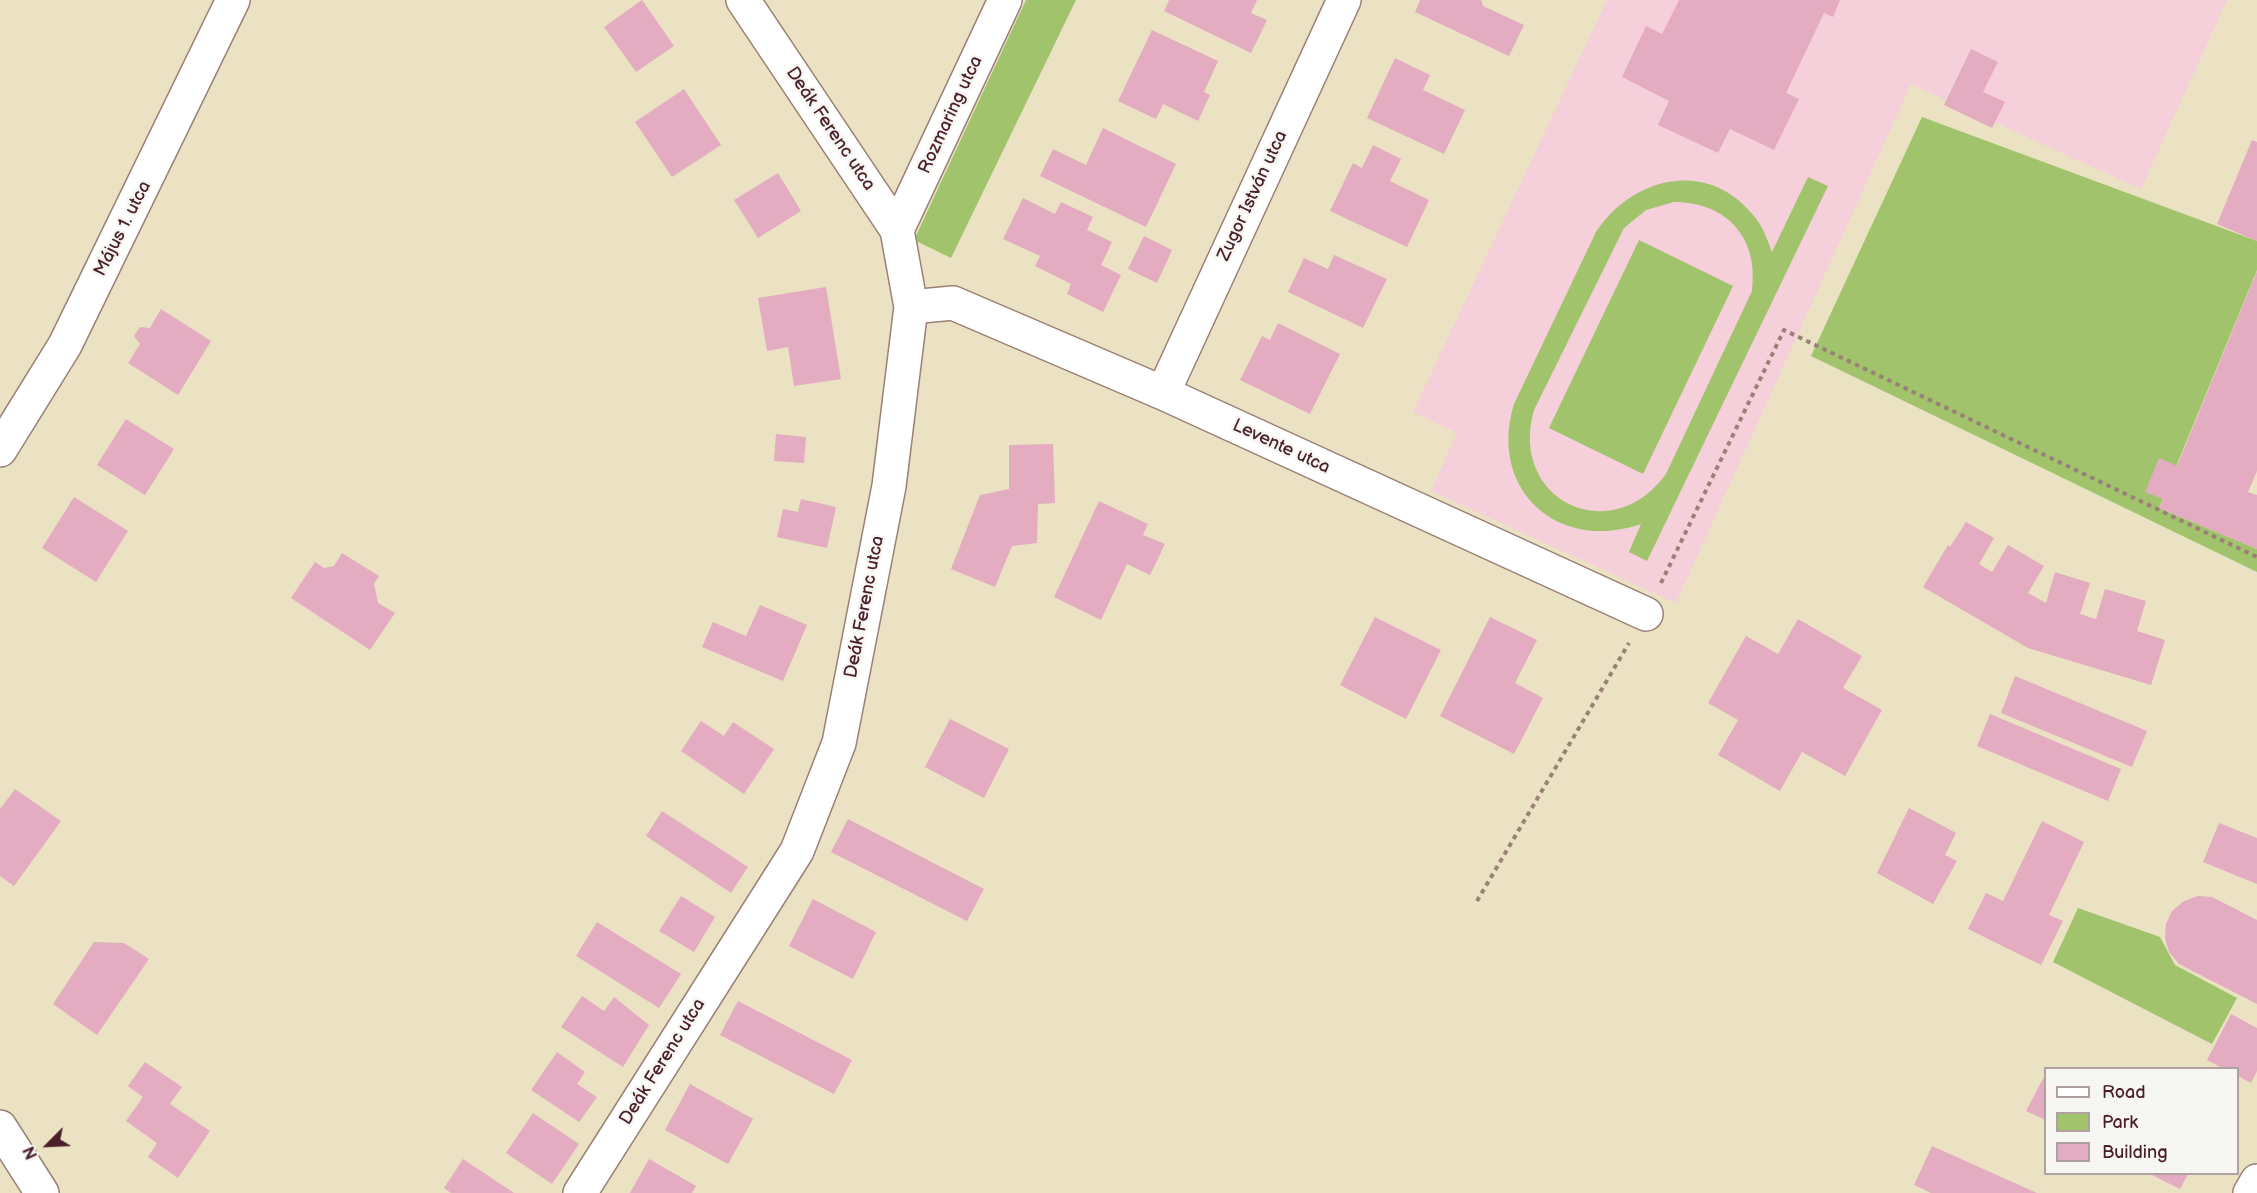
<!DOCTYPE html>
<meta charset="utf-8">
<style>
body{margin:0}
#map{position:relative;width:2257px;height:1193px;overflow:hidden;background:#eae2c2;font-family:"Balsamiq Sans",sans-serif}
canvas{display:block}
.legend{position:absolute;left:2044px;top:1067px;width:195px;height:108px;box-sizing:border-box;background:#f6f6f2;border:2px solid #b1a0a2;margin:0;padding:8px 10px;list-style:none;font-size:18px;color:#4a1f2b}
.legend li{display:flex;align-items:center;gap:12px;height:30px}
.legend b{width:30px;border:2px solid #b1a0a2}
.north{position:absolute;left:18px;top:1115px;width:60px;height:60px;-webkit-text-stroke:4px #f6f6f2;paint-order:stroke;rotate:246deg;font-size:16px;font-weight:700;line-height:24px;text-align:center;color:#4a1f2b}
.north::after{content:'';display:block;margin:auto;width:21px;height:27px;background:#4a1f2b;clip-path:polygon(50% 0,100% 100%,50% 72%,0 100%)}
</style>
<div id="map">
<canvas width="2257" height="1193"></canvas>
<ul class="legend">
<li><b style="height:8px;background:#fff"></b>Road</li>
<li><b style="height:16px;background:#a1c36c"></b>Park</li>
<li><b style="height:16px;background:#e3acc0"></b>Building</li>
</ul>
<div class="north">N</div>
</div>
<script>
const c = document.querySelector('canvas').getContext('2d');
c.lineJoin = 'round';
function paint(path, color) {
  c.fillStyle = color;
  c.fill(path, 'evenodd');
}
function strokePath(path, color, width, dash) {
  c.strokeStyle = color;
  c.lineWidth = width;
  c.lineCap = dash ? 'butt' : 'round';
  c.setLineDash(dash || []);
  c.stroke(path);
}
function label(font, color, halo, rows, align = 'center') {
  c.font = font + ' "Balsamiq Sans",sans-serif';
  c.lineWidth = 5;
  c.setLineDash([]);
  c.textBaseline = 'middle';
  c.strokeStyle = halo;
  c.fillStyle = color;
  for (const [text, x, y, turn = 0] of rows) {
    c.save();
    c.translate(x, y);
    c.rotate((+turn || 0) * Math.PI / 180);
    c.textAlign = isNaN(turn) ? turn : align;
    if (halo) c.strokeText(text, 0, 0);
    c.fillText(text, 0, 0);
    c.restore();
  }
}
paint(new Path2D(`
 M1607 0H2227L2141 189 1911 84 1676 603 1431 491 1457 433 1413 412Z`), '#f5cfd9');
paint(new Path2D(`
 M1026 0H1076L951 258 914 240Z
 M1922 117 2257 241V270L2159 508 2257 549V572L1811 356Z
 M1808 177 1828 186 1647 561 1629 552 1641 524C1557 553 1488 489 1514 404L1596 232C1632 177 1707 158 1753 215 1763 226 1767 239 1772 252ZM1674 202C1727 202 1759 238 1752 291L1666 474C1611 550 1508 500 1534 410L1624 228 1646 210Z
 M1639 240 1733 286 1643 474 1549 428Z
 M2078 908 2160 937 2175 965 2237 998 2212 1044 2053 962Z`), '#a1c36c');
paint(new Path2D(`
 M642 0 674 46 636 72 604 27Z
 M1169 0H1257L1251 13 1267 20 1251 53 1164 11Z
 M1420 0H1481L1483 6 1524 25 1509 56 1415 12Z
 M1679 0H1840L1833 17 1824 13 1786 93 1799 99 1774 150 1730 129 1718 153 1658 125 1669 101 1622 77 1646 26 1662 34Z
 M1152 30 1218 61 1204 92 1210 95 1198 121 1163 104 1156 119 1118 101Z
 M1971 49 1998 62 1983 92 2005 102 1992 128 1944 105Z
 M1395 58 1430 75 1423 90 1465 110 1444 154 1367 118Z
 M684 89 721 145 672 177 635 122Z
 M1103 128 1176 164 1146 227 1040 176 1053 149 1086 165Z
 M2252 140 2257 142V241L2217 224Z
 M1373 145 1401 159 1390 181 1429 200 1407 247 1330 211 1353 163 1362 168Z
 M778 173 801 211 758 238 734 200Z
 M1023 198 1055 214 1061 202 1093 217 1087 230 1112 242 1101 265 1121 275 1103 312 1067 294 1071 284 1035 266 1040 256 1003 239Z
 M1144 236 1172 250 1157 283 1128 269Z
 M1334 255 1387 279 1363 328 1288 292 1304 258 1328 269Z
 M2257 271V471L2248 492 2257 495V549L2159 508 2163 499 2145 492 2159 458 2177 466Z
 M826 287 841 379 794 386 788 347 767 351 758 298Z
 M161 309 211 341 178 395 128 363 140 344 134 336 140 327 150 328Z
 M1278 323 1340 354 1310 414 1240 380 1262 336 1270 340Z
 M126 419 174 449 145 495 97 465Z
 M776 434 806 437 804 463 774 461Z
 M1053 444 1055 503 1038 504 1037 543 1012 546 995 587 951 569 980 495 1009 489V445Z
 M74 497 128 531 96 582 42 548Z
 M801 499 836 507 827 548 777 537 783 509 798 512Z
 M1099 501 1148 524 1143 535 1165 544 1150 575 1127 564 1101 620 1054 597Z
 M1966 522 1994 538 1979 564 1992 572 2008 545 2044 566 2028 593 2046 603 2055 572 2090 583 2080 614 2096 619 2105 589 2146 601 2137 631 2165 640 2151 685 2028 648 1923 587 1948 545 1950 547Z
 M342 553 379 576 374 584 378 603 395 613 370 650 291 598 315 562 324 568 334 566Z
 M760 605 807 625 783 681 702 647 713 622 746 636Z
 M1375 617 1441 650 1406 719 1340 685Z
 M1490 617 1537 640 1515 683 1543 698 1514 754 1440 716Z
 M1798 619 1862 656 1843 688 1882 710 1845 776 1802 752 1780 791 1718 755 1738 720 1708 703 1746 636 1778 654Z
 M2015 676 2147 731 2132 767 2001 713Z
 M1990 714 2121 769 2108 801 1977 746Z
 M950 719 1009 749 984 798 925 767Z
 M701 721 724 736 733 722 774 749 744 794 681 751Z
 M15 789 61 821 14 886 0 876V809Z
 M1909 808 1956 833 1945 855 1957 861 1933 904 1877 873Z
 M662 811 748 867 731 893 646 836Z
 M848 819 984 889 967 921 831 852Z
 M2042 821 2084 842 2049 915 2063 921 2041 965 1968 929 1986 893 2003 901Z
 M2219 823 2257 838V884L2203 862Z
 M681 896 715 917 694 952 659 931Z
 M2198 896 2212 897 2257 920V1004L2179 964 2169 952 2165 938 2166 924 2172 911 2184 901Z
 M813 899 876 932 853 979 789 946Z
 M597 922 681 974 659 1008 576 956Z
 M94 942 124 943 149 959 97 1035 53 1004Z
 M582 996 604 1011 614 997 649 1025 623 1067 561 1027Z
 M738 1001 852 1060 834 1094 720 1035Z
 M2231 1014 2257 1028V1071L2251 1083 2238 1076V1068H2222L2207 1060Z
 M557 1052 585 1072 577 1084 597 1097 579 1122 531 1090Z
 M145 1062 182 1087 170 1104 210 1131 178 1178 148 1157 157 1143 126 1121 143 1097 128 1086Z
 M2046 1073V1120L2026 1111Z
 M690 1084 753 1119 728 1164 665 1130Z
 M533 1113 579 1144 552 1184 506 1153Z
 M1932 1146 2037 1193H1931L1914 1185Z
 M463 1159 514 1193H451L444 1188Z
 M649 1159 696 1186 692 1193H630Z
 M2150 1174H2188L2180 1189Z`), '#e3acc0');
const minor = new Path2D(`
 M897 230 1005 0
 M911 307 953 303 1163 393 1646 614
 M1163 393 1344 0
 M0 450 65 345 233 0
 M580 1193 797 851 839 743 889 486 911 307 897 230 743 0`);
const secondary = new Path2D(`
 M0 1127 42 1193
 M2250 1193 2257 1181`);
strokePath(minor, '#9a8076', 36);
strokePath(secondary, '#9a8076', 36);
strokePath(new Path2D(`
 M1661 583 1784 330 2257 557
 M1477 901 1629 643`), '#9a8076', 4, [4.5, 4.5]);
strokePath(minor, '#fff', 33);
strokePath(secondary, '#fff', 33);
label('18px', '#4a1f2b', '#f6f6f2', [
 ["Rozmaring utca",951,115,-65],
 ["Deák Ferenc utca",830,129,56],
 ["Zugor István utca",1253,196,-65],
 ["Május 1. utca",123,229,-63],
 ["Levente utca",1281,447,25],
 ["Deák Ferenc utca",865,607,-79],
 ["Deák Ferenc utca",663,1062,-58]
]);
</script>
